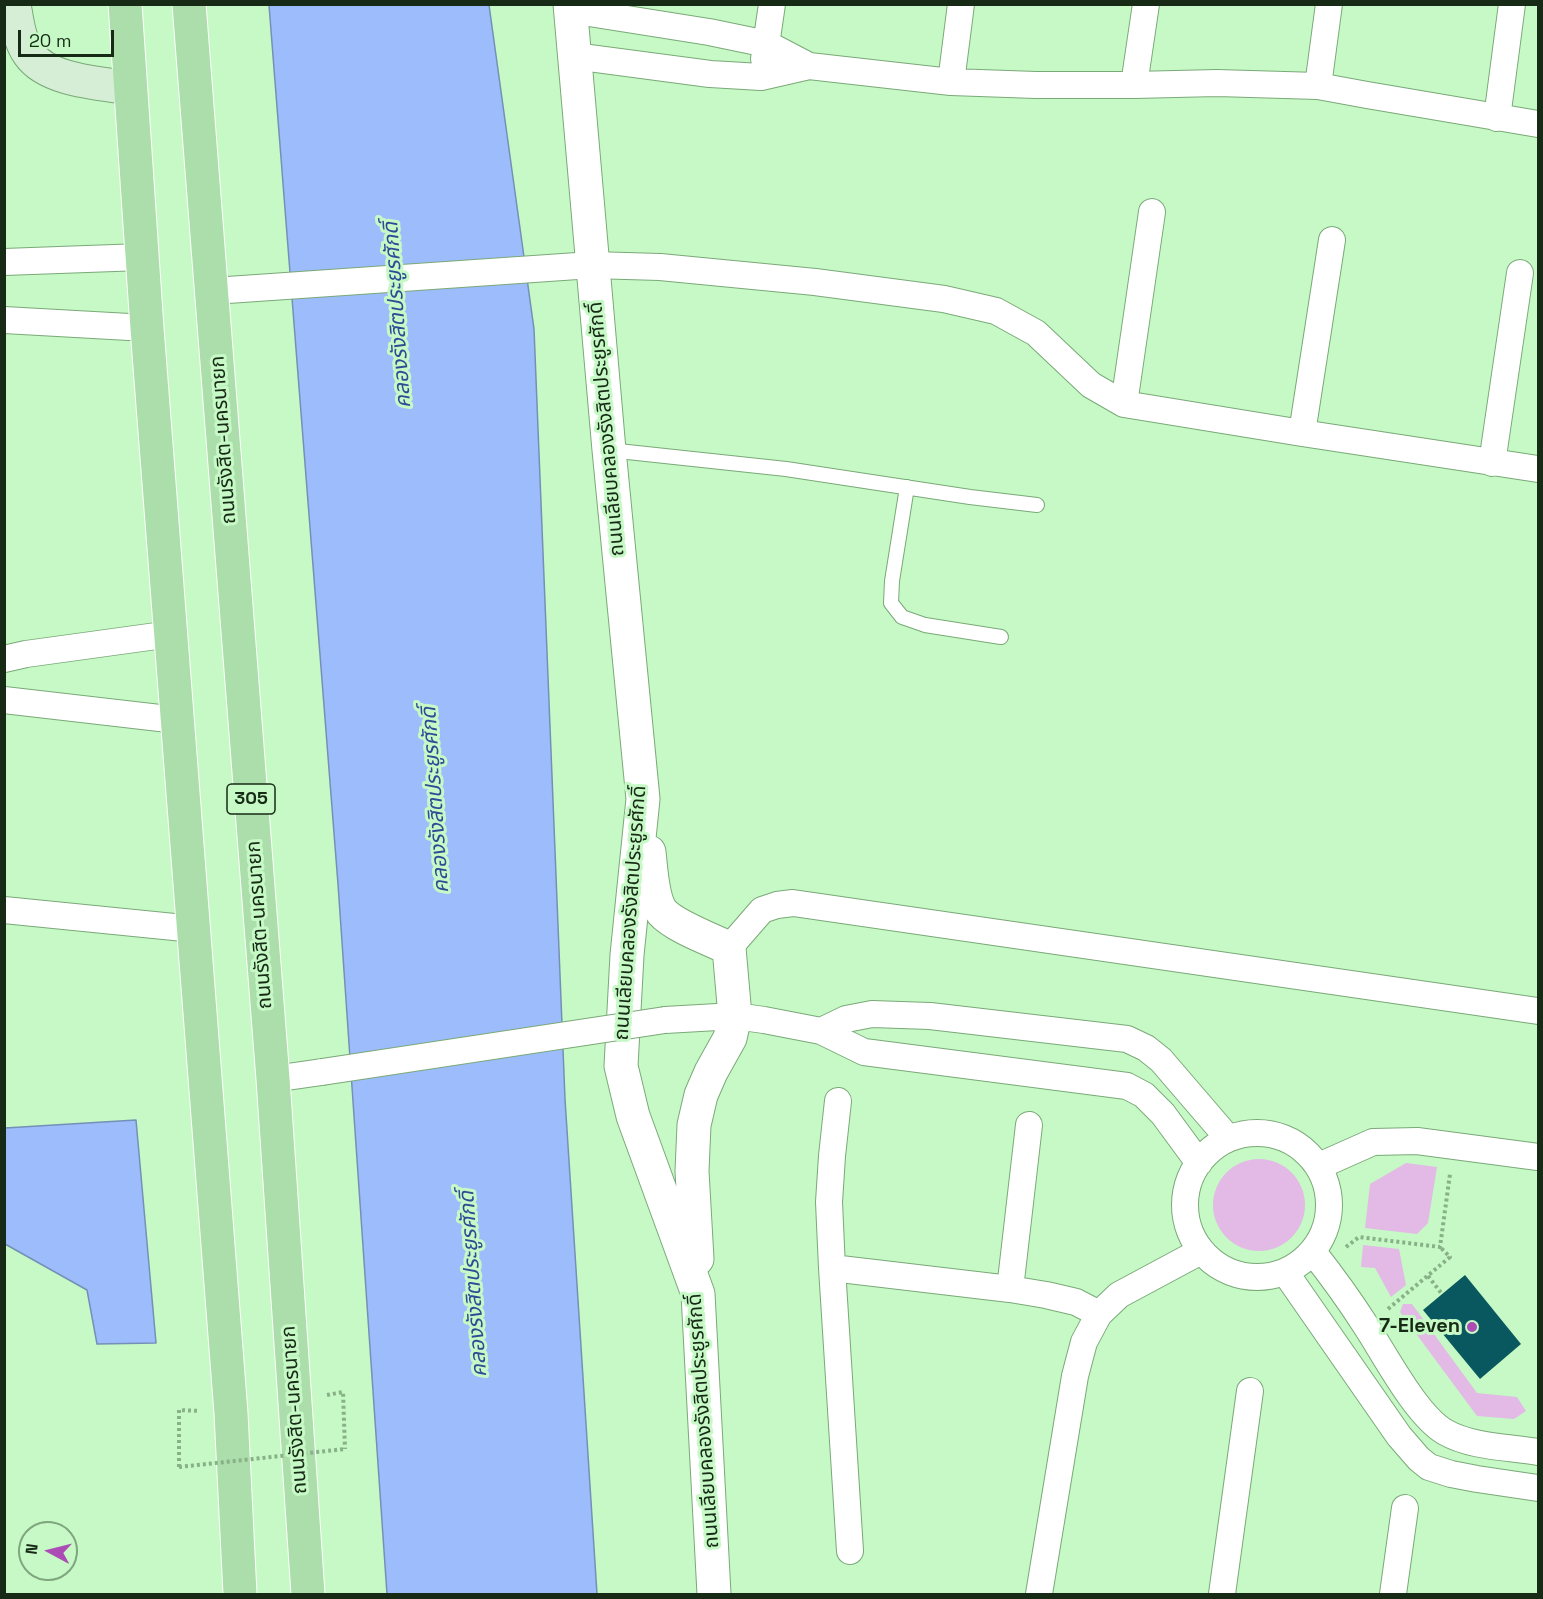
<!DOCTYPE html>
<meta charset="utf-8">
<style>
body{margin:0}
#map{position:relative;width:1543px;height:1599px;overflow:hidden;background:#c6f9c5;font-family:"Space Grotesk",sans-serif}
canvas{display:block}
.frame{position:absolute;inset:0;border:6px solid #172a16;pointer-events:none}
.north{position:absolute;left:18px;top:1521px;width:60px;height:60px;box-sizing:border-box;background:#c6f9c5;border:2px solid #80a67f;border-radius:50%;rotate:277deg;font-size:16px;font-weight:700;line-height:24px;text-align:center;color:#172a16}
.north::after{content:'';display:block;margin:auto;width:21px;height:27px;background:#ac4db5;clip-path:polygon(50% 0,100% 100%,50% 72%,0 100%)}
.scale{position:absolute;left:18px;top:30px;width:96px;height:27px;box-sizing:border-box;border:3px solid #172a16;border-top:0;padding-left:8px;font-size:18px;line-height:21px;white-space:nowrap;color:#172a16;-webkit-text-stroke:4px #c6f9c5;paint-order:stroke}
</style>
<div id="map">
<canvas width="1543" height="1599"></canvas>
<div class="frame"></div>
<div class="north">N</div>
<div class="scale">20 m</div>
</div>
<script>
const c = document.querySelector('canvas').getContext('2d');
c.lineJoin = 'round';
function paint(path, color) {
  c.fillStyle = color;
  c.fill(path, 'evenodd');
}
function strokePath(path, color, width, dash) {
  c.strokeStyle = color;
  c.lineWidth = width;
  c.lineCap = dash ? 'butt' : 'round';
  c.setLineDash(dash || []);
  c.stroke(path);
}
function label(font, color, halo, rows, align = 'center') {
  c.font = font + ' "Space Grotesk","Noto Sans Thai",sans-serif';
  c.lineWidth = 6;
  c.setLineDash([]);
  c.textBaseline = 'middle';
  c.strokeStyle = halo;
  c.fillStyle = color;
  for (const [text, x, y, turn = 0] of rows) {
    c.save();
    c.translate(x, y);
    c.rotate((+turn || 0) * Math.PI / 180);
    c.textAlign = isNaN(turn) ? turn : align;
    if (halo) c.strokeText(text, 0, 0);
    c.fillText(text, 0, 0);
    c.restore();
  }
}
paint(new Path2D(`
 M1213 1205a46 46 0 1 1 92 0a46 46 0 1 1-92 0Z
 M1406 1163 1437 1167 1428 1223 1417 1234 1365 1228 1370 1184Z
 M1363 1245 1399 1249 1406 1285 1391 1297 1375 1268 1361 1267Z
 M1403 1304H1412L1477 1393 1517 1397 1526 1411 1514 1419 1477 1416 1400 1312Z`), '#e2bae5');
const water = new Path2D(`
 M269 5H489L534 329 565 1099 597 1594H387L338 884Z
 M136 1120 156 1343 97 1344 87 1290 5 1244V1128Z`);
paint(water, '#9dbcfb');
strokePath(water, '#7590b6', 1.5);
paint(new Path2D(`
 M1465 1275 1521 1344 1480 1379 1423 1310Z`), '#0a585f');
const service = new Path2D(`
 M609 450 786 469 970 497 1037 505
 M907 487 892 581 891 603 902 617 925 625 1001 637`);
const minor = new Path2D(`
 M570 10 709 32 767 44 809 66
 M574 56 710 74 761 77 809 66 951 82 1036 85H1134L1217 83 1318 86 1367 95 1538 124
 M764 59 772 4
 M951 82 961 4
 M1134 85 1146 4
 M1318 86 1329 4
 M1497 118 1512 4
 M4 262 142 257
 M213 291 592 265 660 267 815 282 944 299 996 311 1036 333 1091 385 1124 404 1302 433 1538 469
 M4 320 147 328
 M1124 404 1152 212
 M1302 433 1332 240
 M1492 463 1520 273
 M4 659 26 654 171 634
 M4 700 177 720
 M4 910 194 929
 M729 948 762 910 777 905 793 903 1538 1011
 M665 1020 735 1016 764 1020 821 1031 864 1052 1127 1086 1144 1095 1163 1114 1199 1163
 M821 1031 846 1019 872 1014 930 1016 1127 1039 1146 1048 1161 1060 1228 1138
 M273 1079 322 1072
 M838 1101 832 1156 829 1202 832 1268 850 1551
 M1185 1205a72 72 0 1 1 144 0a72 72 0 1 1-144 0Z
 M1319 1166 1373 1142 1417 1141 1538 1157
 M1313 1252C1332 1276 1350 1301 1366 1326 1385 1355 1416 1415 1445 1432 1471 1447 1509 1447 1538 1452
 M832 1268 1010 1289 1046 1295 1076 1302 1099 1314
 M1285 1272 1399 1436 1419 1459 1429 1467 1451 1474 1477 1479 1538 1488
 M1010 1289 1029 1125
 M1039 1594 1075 1376 1084 1342 1099 1314 1119 1295 1201 1251
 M1222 1594 1250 1391
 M1393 1594 1405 1508`);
const tertiary = new Path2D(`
 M570 4 609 450 643 799 627 955 621 1066 633 1116 698 1294 714 1594
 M649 852C651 869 652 899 662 912 674 926 712 940 729 948L735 1016 730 1038 711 1072 701 1095 694 1125 692 1171 697 1259`);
const secondary = new Path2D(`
 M14 4C17 21 19 40 29 54 48 81 100 83 130 88`);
const primary = new Path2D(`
 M125 4 147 328 231 1413 240 1594
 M189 4 273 1079 308 1594`);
strokePath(service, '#7aa978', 16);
strokePath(minor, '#7aa978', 28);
strokePath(tertiary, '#7aa978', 35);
strokePath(secondary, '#7aa978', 35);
strokePath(primary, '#fff', 35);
strokePath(new Path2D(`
 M1346 1247 1359 1237 1440 1247 1450 1174
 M1428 1276 1442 1294
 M1388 1309 1450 1257 1440 1247
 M327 1395 343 1392 345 1449
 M179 1467V1410L200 1411`), '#89b188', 4, [3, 3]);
strokePath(service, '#fff', 14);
strokePath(minor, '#fff', 26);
strokePath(tertiary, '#fff', 33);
strokePath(secondary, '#d5eed5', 33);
strokePath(primary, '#acdeab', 33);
const minorBridge = new Path2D(`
 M322 1072 665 1020`);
strokePath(minorBridge, '#7aa978', 28, []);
strokePath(new Path2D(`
 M179 1467 345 1449`), '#89b188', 4, [3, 3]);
strokePath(minorBridge, '#fff', 26);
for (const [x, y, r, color] of [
 [1472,1327,6,"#ac4db5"]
]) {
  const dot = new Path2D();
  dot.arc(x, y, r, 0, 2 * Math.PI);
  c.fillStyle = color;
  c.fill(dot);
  strokePath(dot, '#c6f9c5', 2);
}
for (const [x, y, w] of [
 [251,799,48]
]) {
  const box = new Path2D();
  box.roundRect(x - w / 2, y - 15, w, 30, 4.5);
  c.fillStyle = '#c6f9c5';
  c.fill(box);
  strokePath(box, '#172a16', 1.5);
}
label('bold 18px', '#172a16', null, [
 ["305",251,799]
]);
label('20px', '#172a16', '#c6f9c5', [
 ["ถนนเลียบคลองรังสิตประยูรศักดิ์",607,429,-95],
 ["ถนนรังสิต-นครนายก",224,440,-94],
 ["ถนนเลียบคลองรังสิตประยูรศักดิ์",631,913,-86],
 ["ถนนรังสิต-นครนายก",260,925,-94],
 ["ถนนรังสิต-นครนายก",295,1410,-94],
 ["ถนนเลียบคลองรังสิตประยูรศักดิ์",704,1421,-94]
]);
label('bold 20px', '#172a16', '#c6f9c5', [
 ["7-Eleven",1460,1327]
], 'right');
label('italic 21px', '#2c4c96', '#c6f9c5', [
 ["คลองรังสิตประยูรศักดิ์",398,315,-94],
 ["คลองรังสิตประยูรศักดิ์",436,800,-94],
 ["คลองรังสิตประยูรศักดิ์",474,1284,-94]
]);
</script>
